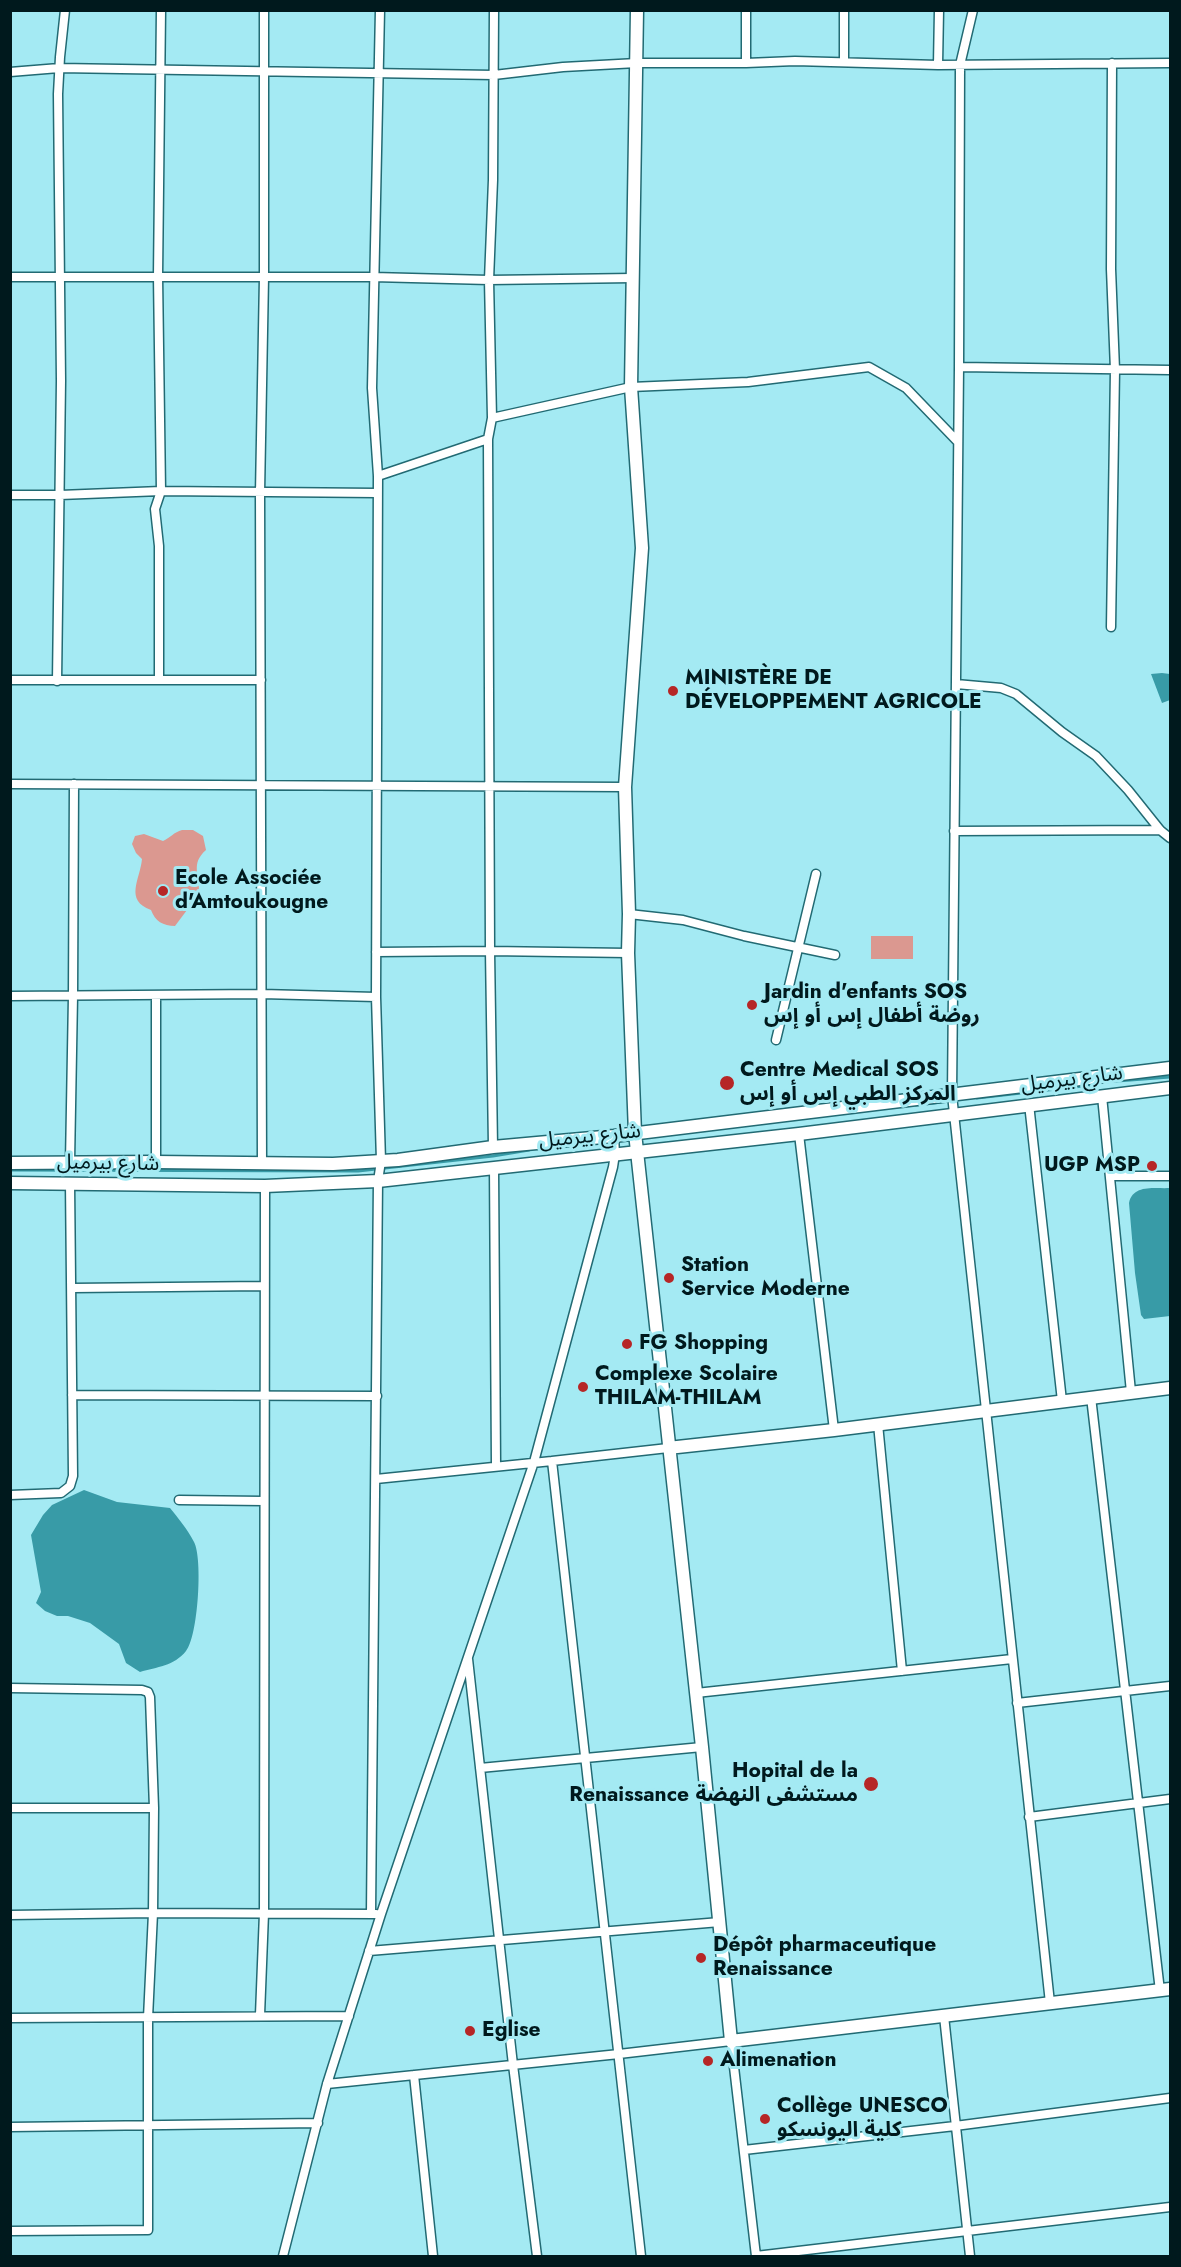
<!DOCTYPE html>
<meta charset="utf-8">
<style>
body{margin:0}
#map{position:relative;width:1181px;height:2267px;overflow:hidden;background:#a4eaf3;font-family:Jost,sans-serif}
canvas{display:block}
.frame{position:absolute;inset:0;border:12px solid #00191d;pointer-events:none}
</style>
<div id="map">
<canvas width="1181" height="2267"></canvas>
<div class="frame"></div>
</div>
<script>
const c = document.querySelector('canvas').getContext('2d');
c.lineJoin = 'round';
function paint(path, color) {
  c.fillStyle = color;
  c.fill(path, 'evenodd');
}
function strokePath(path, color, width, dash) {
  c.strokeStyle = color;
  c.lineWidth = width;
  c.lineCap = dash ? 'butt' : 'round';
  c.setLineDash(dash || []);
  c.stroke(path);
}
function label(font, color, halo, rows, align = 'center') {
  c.font = font + ' Jost,"Noto Sans Arabic",sans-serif';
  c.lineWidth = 6;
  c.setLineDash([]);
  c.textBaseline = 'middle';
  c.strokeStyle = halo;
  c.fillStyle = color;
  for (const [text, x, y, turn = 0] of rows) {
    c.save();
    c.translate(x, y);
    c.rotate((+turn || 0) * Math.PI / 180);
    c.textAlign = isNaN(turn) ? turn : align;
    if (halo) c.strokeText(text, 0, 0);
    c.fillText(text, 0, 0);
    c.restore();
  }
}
paint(new Path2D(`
 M182 830H193L203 836 206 850C190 864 200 875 199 894L175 926C163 926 155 921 151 910 124 900 140 880 142 859L136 853 132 844 135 836 144 834 163 841C170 838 174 832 182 830Z
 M871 936H913V959H871Z`), '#db9890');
paint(new Path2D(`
 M1162 673 1170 674V700L1162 703 1151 674Z
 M1170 1188V1316L1144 1319 1141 1315 1135 1273 1129 1203C1133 1184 1155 1189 1170 1188Z
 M84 1490 117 1502 170 1508C178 1518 188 1530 194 1542 203 1559 198 1637 186 1651 174 1666 157 1667 140 1672L126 1663 119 1644 90 1623 68 1616H57L45 1611 36 1603 41 1592 31 1535 43 1515 52 1505Z`), '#389ba7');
strokePath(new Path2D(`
 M1117 1081 1170 1077
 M977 1098 1092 1085
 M916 1105 941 1102
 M10 1170 358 1171 493 1156 529 1150`), '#389ba7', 3);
const street = new Path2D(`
 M973 10 960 65 959 367 952 1095 1050 2003
 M844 62V10
 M746 63V10
 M938 65 939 10
 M10 72 59 68 494 75 563 67 637 63H746L795 61 938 65 1170 63
 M10 277H373L489 280 633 278
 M959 367 1170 370
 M492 418 631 387 748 382 869 367 906 388 958 442
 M378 476 488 439
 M10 495H60L161 491 377 493
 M1111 627 1115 370 1111 269 1112 63
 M10 680H261
 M159 680V546L155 509 161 491 158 276 161 10
 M57 681 61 381 58 94 60 57 65 10
 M956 684 1001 688 1016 694 1062 732 1096 756 1128 790 1160 830 1170 838
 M10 784 625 787
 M954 831 1160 830
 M629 914 683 920 744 936 835 955
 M376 952 490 951 628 953
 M10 996 262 994 376 997
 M776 1040 816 874
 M1102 1096 1131 1392
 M1029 1104 1062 1401
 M799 1134 834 1430
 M493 1147 490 951 488 439 492 418 489 280 493 180 494 10
 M70 1162 73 996 74 784
 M156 1162V996
 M262 1162 260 493 264 277V10
 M494 1167 496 1465
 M1110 1176H1170
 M73 1288 264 1286
 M72 1395 377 1396
 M1091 1397 1160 1991
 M878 1424 902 1671
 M552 1461 668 1448
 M376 1479 552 1461 641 2256
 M10 1495 61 1493 70 1486 73 1476 70 1183
 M179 1500 264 1501
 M468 1659 513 2065 537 2256
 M10 1688 142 1690 148 1692 150 1697 154 1808 153 1913 148 2018V2230L10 2231
 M696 1693 1012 1659
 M1017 1703 1170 1686
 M480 1768 702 1747
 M10 1808H154
 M1029 1817 1170 1799
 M371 1913 378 1181 381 1161 376 997 378 476 372 388 380 10
 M10 1915 153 1913 376 1914
 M369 1951 720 1922
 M260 2015 264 1913 265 1186
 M944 2016 970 2256
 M10 2018 349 2016
 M414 2075 433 2256
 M327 2084 619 2054 731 2041 756 2256
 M10 2127 318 2123
 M744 2150 955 2126 1170 2098
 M283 2256 327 2084 381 1914 534 1462 613 1167 615 1154 614 1136
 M756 2256 1170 2207`);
const secondary = new Path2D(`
 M637 10 631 387 642 548 625 787 629 914 628 953 635 1133 702 1747 731 2041 1170 1989
 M10 1163 156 1162 333 1164 398 1160 493 1147 614 1136 1170 1068
 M10 1183 265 1186 378 1181 799 1134 1170 1088
 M668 1448 834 1430 1170 1388`);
strokePath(street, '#226a73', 11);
strokePath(secondary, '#226a73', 15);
strokePath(street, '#fff', 8);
strokePath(secondary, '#fff', 12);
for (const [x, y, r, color] of [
 [673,691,6,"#b62626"],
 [163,891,6,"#b62626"],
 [752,1005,6,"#b62626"],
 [727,1083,8,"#b62626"],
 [1152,1166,6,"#b62626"],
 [669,1278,6,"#b62626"],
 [627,1344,6,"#b62626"],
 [583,1387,6,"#b62626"],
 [871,1784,8,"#b62626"],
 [701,1958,6,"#b62626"],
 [470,2031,6,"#b62626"],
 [708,2061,6,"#b62626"],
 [765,2119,6,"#b62626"]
]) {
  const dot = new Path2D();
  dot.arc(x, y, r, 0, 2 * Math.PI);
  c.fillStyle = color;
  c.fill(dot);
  strokePath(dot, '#a4eaf3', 2);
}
label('bold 21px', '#00191d', '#a4eaf3', [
 ["MINISTÈRE DE",685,679],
 ["DÉVELOPPEMENT AGRICOLE",685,703],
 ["Ecole Associée",175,879],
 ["d'Amtoukougne",175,903],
 ["Jardin d'enfants SOS",764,993],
 ["روضة أطفال إس أو إس",764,1017],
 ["Centre Medical SOS",740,1071],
 ["المركز الطبي إس أو إس",740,1095],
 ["UGP MSP",1140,1166,"right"],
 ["Station",681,1266],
 ["Service Moderne",681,1290],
 ["FG Shopping",639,1344],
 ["Complexe Scolaire",595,1375],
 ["THILAM-THILAM",595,1399],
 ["Hopital de la",858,1772,"right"],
 ["Renaissance مستشفى النهضة",858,1796,"right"],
 ["Dépôt pharmaceutique",713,1946],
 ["Renaissance",713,1970],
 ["Eglise",482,2031],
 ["Alimenation",720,2061],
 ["Collège UNESCO",777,2107],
 ["كلية اليونسكو",777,2131]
], 'left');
label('21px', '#00191d', '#a4eaf3', [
 ["شارع بيرميل",1072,1080,-7],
 ["شارع بيرميل",590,1137,-6],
 ["شارع بيرميل",108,1164,1]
]);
</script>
